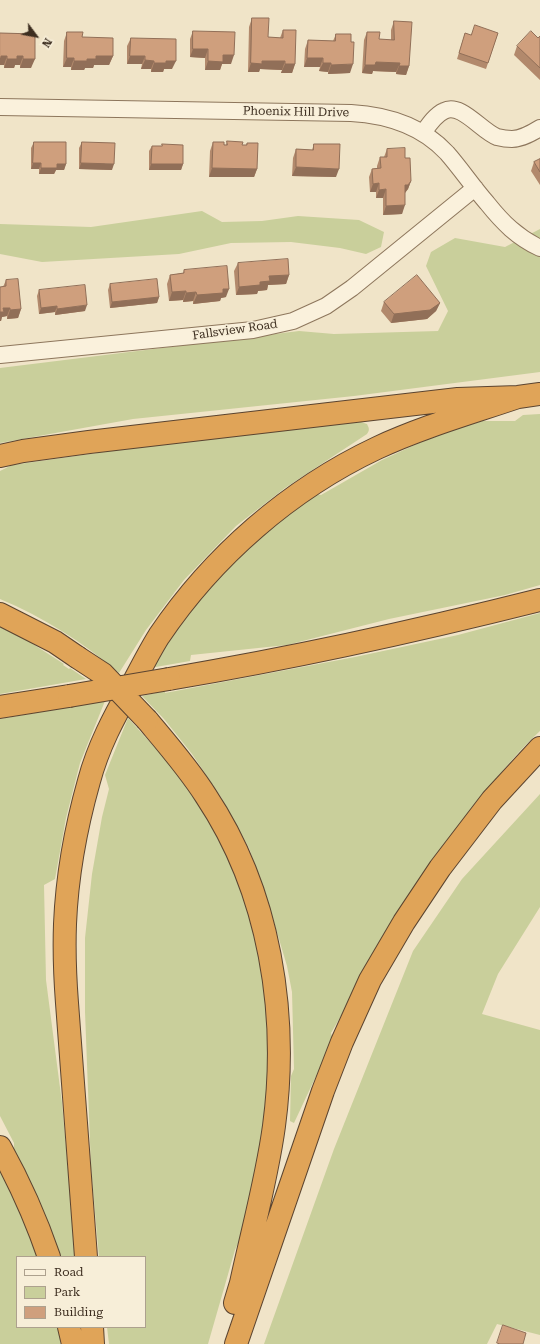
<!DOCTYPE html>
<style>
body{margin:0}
#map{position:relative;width:540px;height:1344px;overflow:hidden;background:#f0e4c8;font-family:"Roboto Serif",serif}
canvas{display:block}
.legend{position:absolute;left:16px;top:1256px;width:130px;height:72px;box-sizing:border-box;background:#f7eed8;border:1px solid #ada18e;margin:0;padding:5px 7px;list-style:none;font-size:12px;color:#3d2e20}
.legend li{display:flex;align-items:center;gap:8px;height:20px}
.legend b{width:20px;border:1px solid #ada18e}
.north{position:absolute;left:16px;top:16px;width:40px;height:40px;-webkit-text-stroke:3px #f7eed8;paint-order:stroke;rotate:122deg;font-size:11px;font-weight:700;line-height:16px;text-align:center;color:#3d2e20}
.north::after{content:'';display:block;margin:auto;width:14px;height:18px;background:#3d2e20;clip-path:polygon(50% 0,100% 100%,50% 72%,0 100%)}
</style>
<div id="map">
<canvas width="540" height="1344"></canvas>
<ul class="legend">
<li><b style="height:5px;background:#faf1dc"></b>Road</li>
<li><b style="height:11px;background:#c9cf9b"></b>Park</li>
<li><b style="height:11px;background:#cf9f7d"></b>Building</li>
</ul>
<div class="north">N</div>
</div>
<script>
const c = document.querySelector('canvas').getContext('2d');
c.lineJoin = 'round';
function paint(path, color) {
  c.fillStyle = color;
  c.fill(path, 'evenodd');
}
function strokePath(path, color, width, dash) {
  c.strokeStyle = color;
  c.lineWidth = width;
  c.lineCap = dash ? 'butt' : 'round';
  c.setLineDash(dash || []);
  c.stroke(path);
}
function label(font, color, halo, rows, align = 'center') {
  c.font = font + ' "Roboto Serif",serif';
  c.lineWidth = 3;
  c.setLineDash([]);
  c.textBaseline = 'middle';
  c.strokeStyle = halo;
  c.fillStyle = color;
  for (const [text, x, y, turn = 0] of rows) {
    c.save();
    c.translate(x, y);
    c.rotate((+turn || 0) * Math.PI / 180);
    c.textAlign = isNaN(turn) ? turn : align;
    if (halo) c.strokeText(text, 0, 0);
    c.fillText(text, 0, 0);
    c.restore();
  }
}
paint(new Path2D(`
 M202 211 222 222 262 221 298 216 359 220 384 232 381 247 366 254 340 248 291 242 231 243 179 254 42 262 0 254V224L91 227Z
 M540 229V372L354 396 133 419 0 443V368L299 331 334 334 438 331 448 311 426 266 431 252 455 238 505 247Z
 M540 414V585L505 595 389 619 287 645 191 655 190 661 150 668 167 642 195 605 232 563 275 525 316 494 321 495 382 460 432 437 482 421H515L523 415Z
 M361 422 367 424C369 428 370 430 367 434L285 488 236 526 184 580 146 630 119 673C83 642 43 617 0 599V471L12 465 97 453 102 449 282 428Z
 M540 613V731C519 750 499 775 481 797 443 845 407 894 377 947 362 976 348 1005 331 1033L333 1040 294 1123 290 1121 291 1076 294 1069 292 992 287 966 265 892 249 848 221 797 192 754 164 719 142 696 165 691V693L355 657 458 635Z
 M0 625 11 630 64 664 63 665 69 669 70 668 86 679 0 694Z
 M105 701 80 763 66 818 55 879 44 885 46 980 62 1103 76 1257H60L36 1197 14 1150V1143L0 1116V719Z
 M128 718 178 773 201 804 226 848 255 930 268 1004 267 1109 243 1232 235 1250 208 1344H109L107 1327H145V1257H99L91 1168 85 1012V938L92 874 102 817 109 789 105 775Z
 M540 794V907L498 974 482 1014 540 1030V1335L497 1324 487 1344H264L334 1149 413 951 462 879Z
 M0 1165 40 1257H17V1327H58L61 1344H0Z`), '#c9cf9b');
const minor = new Path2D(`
 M0 107 351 113C386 115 422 126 447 153 461 169 473 187 487 203 503 223 517 237 540 248
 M423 133C428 126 435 115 444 111 461 102 481 131 497 137 501 138 507 139 512 139 522 139 532 133 540 128
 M0 355 253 330 293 321 326 306 352 288 475 188`);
const highway = new Path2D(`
 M0 456 23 451 89 442 458 399 518 397 540 394
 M0 614 55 642 77 657
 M169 679C294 658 417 631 540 600
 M0 707 69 696
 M147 720C168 745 189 769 206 796 270 892 289 1014 274 1126 267 1178 252 1232 241 1283L235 1303
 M0 1147C20 1183 36 1219 49 1257
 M86 1257 67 1003C65 977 64 951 65 924 67 876 76 827 89 781 98 747 114 717 131 687 140 670 149 652 159 636 213 556 290 489 377 448 422 427 471 413 518 397
 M69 1327 73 1344
 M92 1327 93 1344
 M236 1344 323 1091 342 1042 370 980 404 922 440 868 492 800 540 748`);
strokePath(minor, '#8d765c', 18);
strokePath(highway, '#5b4430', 24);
strokePath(minor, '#faf1dc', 16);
strokePath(highway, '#e0a458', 22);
const highwayBridge = new Path2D(`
 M77 657 103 674 147 720
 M69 696 169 679`);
strokePath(highwayBridge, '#5b4430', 24, []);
strokePath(highwayBridge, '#e0a458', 22);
paint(new Path2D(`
 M252 18 268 37 280 38 283 30 295 64 292 73H281L282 70 260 69 259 72H248L249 27Z
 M394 21 409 66 406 75 396 74V72L373 71 372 74 362 73 364 40 367 32 379 39 391 40V30Z
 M193 31 231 64H222L220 70H205V58L190 57V39Z
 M67 32 82 37 113 56 109 65H94L93 68H85L84 70H71V67H63L64 41Z
 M0 33 35 34 31 68H20V65H15L14 68H4V65H0Z
 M465 33 471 35 498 33 486 69 457 59Z
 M336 34 350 73 328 74V72L319 71 320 67H304L305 49 308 40 333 41Z
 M540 36V80L514 55 517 46 538 38Z
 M131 38 172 69H164L163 72H151V69H141L142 64H127V46Z
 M227 141 242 145H246L247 143 257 169 254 177H209L210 151 213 142 226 145Z
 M34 142 66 164 64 170H56L54 174H39V169H31V148Z
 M82 142 112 170 79 169V148Z
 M162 144 183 164 181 170H149V151L152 146H162Z
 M314 144 336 177 292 176 293 158 296 149 312 150Z
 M387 149 405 158 411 181 408 189 405 193 402 214 383 215V198H376V192H370L369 177 372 169 377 168V166L380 157H384Z
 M540 159V185L531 171 534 162Z
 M238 263 289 275 286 284 268 285 267 290 258 291 257 294 236 295 234 271Z
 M184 270 226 297 221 298 220 301 193 304V301L183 302V300L169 301 167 284 170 275 183 273Z
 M6 280 21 309 18 318 7 319V316L2 317 1 321 3 287Z
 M110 284 159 297 157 303 110 308 108 290Z
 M39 290 85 311 55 315V312L39 314 37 296Z
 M384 302 440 303 436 311 427 319 391 323 381 311Z`), '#b2896c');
paint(new Path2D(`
 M193 49H208L205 58 190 57Z
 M223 55H234L231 64H222L220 70H205L208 61Z
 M1 56H7L4 65H0V58Z
 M17 56H23L20 65H15L14 68H4L7 59Z
 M96 56H113L109 65H94L93 68H85L84 70H71L74 61Z
 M130 56H145L142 64H127Z
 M67 58H74L71 67H63Z
 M307 58H323L320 67H304Z
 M23 59H35L31 68H20Z
 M145 60 154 61 151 69H141Z
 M166 61H176L172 69H164L163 72H151L154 63Z
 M262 61H285L282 70 260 69 259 72H248L251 63Z
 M376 62 400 63 396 72 373 71 372 74 362 73 365 65Z
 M323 63H331L328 72 319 71Z
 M285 64H295L292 73H281Z
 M353 64 350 73 328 74 331 65Z
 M399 66H409L406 75 396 74Z
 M33 163H41L39 169H31Z
 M81 163 114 164 112 170 79 169Z
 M57 164H66L64 170H56L54 174H39L41 168Z
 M151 164H183L181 170H149Z
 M296 167 339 169 336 177 292 176Z
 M212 168 257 169 254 177H209Z
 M411 181 408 189 404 194 405 185Z
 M379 183 376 192H370L373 184Z
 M386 189 383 198H376L379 190Z
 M405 205 402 214 383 215 386 206Z
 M289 275 286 284 268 285 267 290 258 291 257 294 236 295 239 287 260 282 269 276Z
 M223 289H229L226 297 221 298 220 301 193 304 197 295Z
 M186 291 183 300 169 301 172 292Z
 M196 292 193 301 183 302 186 293Z
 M159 297 157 303 110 308 112 302Z
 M440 303 436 311 427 319 391 323 394 314Z
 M87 305 85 311 55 315 57 309Z
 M57 306 55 312 39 314 41 308Z
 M3 308H10L7 316 2 317 1 321H0V312Z
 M21 309 18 318 7 319 10 310Z`), '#916f58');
const building = new Path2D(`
 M252 18H269L268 37 283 38V30H296L295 64H285V61H262V64L251 63Z
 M394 21 412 22 409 66H399L400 63 376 62 375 65H365L367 32H380L379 39 394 40Z
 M475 25 498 33 488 63 459 53 465 33 471 35Z
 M193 31 235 32 234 55H223V62L208 61V49H193Z
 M531 31 538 38 540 36V68L517 46Z
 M67 32H83L82 37 113 38V56H96V59H87V61H74V58H67Z
 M0 33 35 34V59H23V56H17V59H7V56H1V58H0Z
 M336 34H351V42H354L353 64 331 65V63H323V58H307L308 40 335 41Z
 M131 38 176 39V61H166V63H154V61L145 60V56H130Z
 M227 141 243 142 242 145H247V143H258L257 169 212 168 213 142H224V145H227Z
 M34 142H66V164H57V168H41V163H33Z
 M82 142 115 143 114 164 81 163Z
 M162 144 183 145V164H151L152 146H162Z
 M314 144H340L339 169 296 167V149L313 150Z
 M405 148V158H410L411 181 408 185H405V205L386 206V189L379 190V183L373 184 372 169 381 168 380 157H387V149Z
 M540 159V172L534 162Z
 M288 259 289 275 269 276 270 281 260 282V285L239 287 238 263Z
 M227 266 229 289H223V293L197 295 196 292 186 293V291L172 292 170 275 184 273V270Z
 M417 275 440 303 430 310 394 314 384 302Z
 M18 279 21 309 10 310V308H3L4 312H0V287L6 286V280Z
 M157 279 159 297 112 302 110 284Z
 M85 285 87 305 57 309V306L41 308 39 290Z
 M503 1325 526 1333 523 1344H500L497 1343Z`);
paint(building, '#cf9f7d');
strokePath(building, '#916f58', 1);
label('12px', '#3d2e20', '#f7eed8', [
 ["Phoenix Hill Drive",296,112,1],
 ["Fallsview Road",235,330,-8]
]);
</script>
